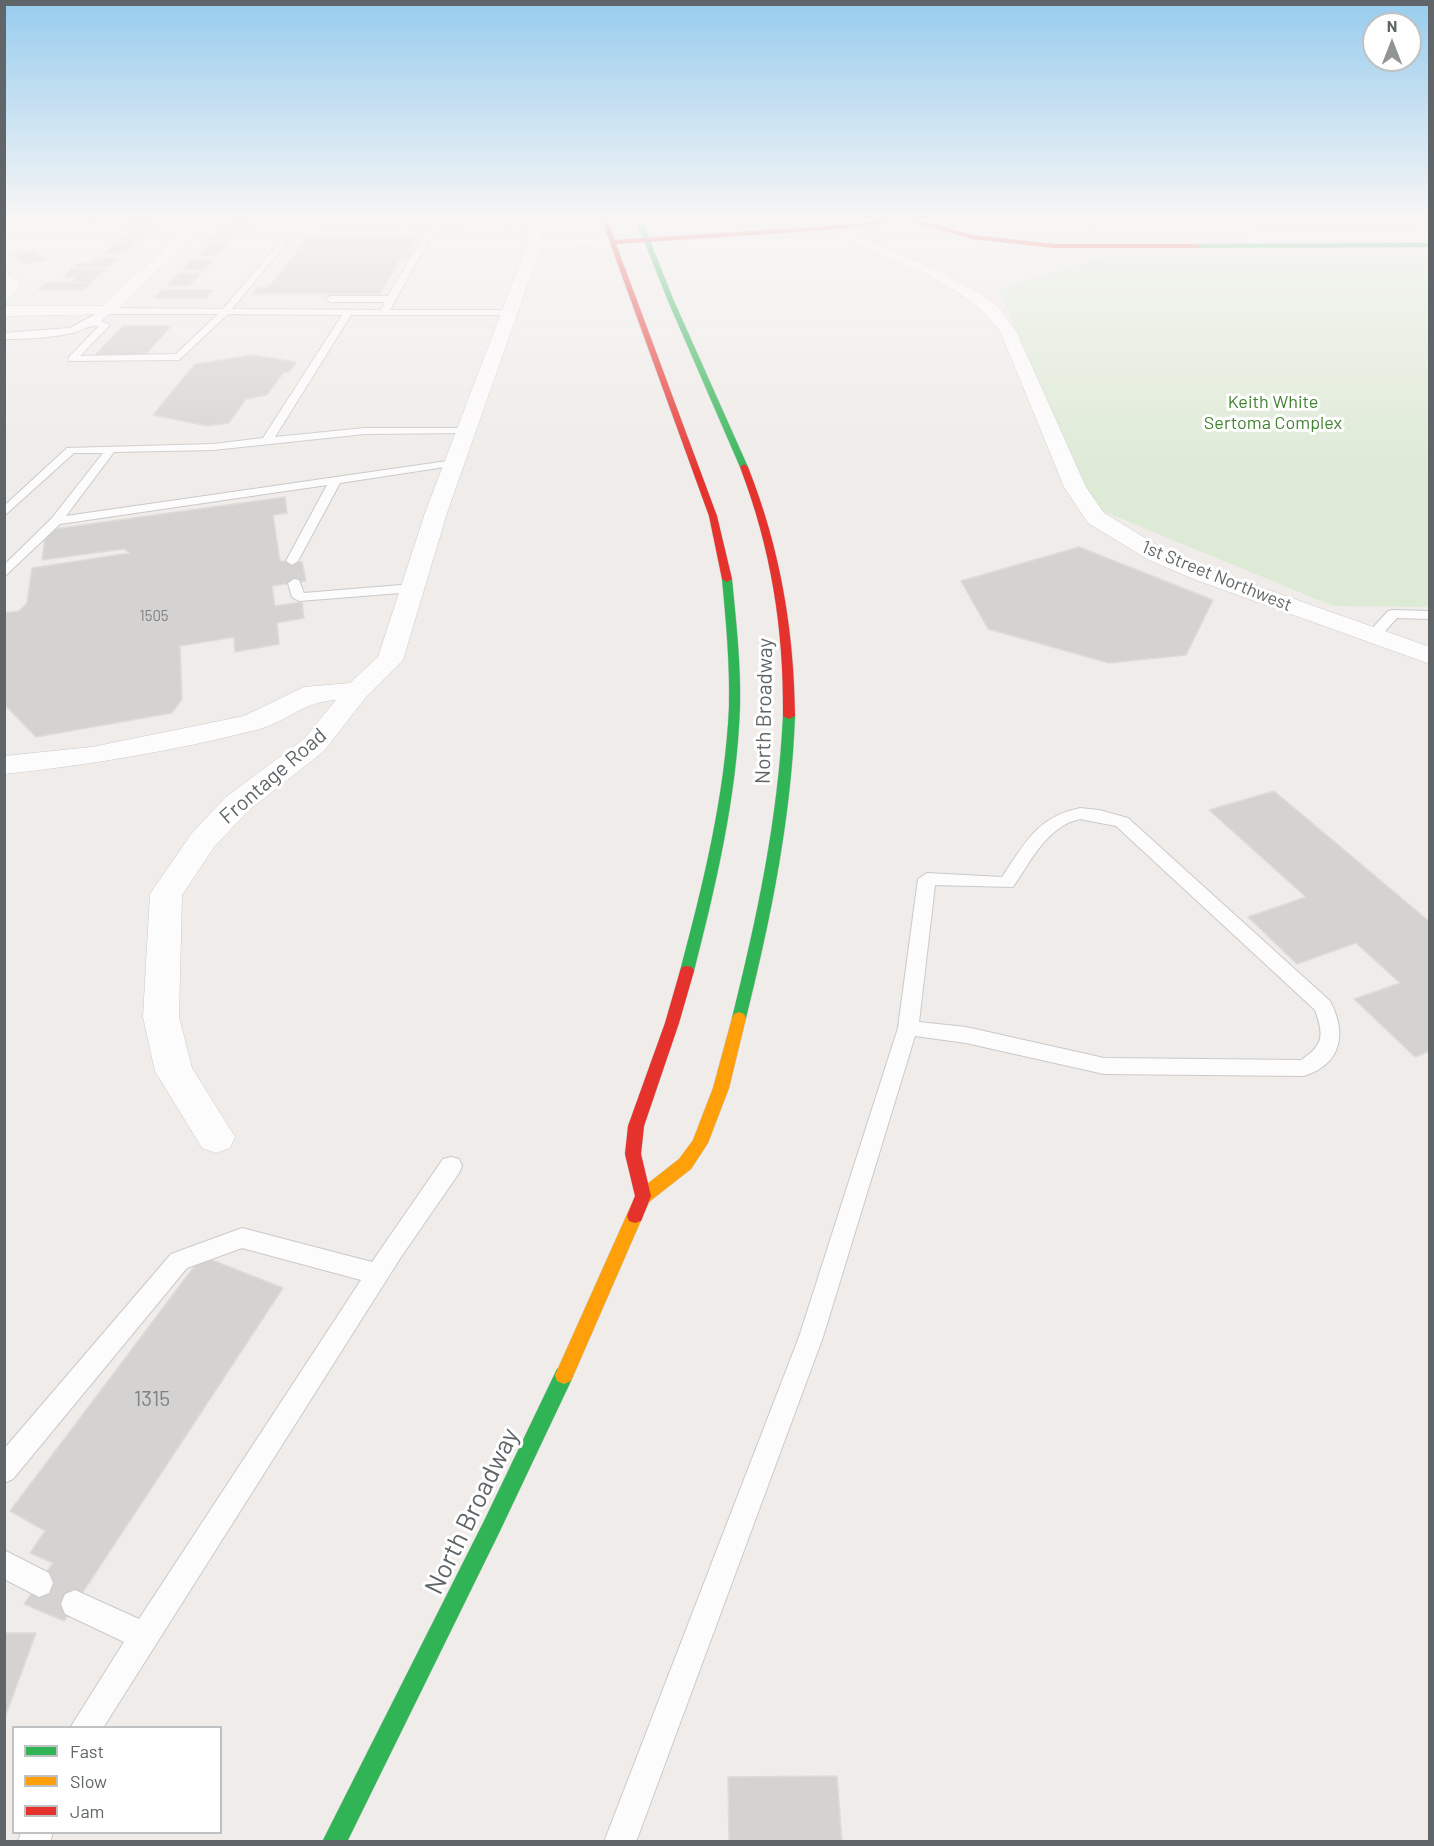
<!DOCTYPE html>
<style>
body{margin:0}
#map{position:relative;width:1434px;height:1846px;overflow:hidden;background:#efece9;font-family:Barlow,sans-serif}
canvas{display:block}
.frame{position:absolute;inset:0;border:6px solid #5f6568;pointer-events:none}
.legend{position:absolute;left:12px;top:1726px;width:210px;height:108px;box-sizing:border-box;background:#fff;border:2px solid #bfc1c3;margin:0;padding:8px 10px;list-style:none;font-size:18px;color:#5f6568}
.legend li{display:flex;align-items:center;gap:12px;height:30px}
.legend b{width:30px;border:2px solid #bfc1c3}
.north{position:absolute;left:1362px;top:12px;width:60px;height:60px;box-sizing:border-box;background:#fff;border:2px solid #bfc1c3;border-radius:50%;rotate:0deg;font-size:16px;font-weight:700;line-height:24px;text-align:center;color:#5f6568}
.north::after{content:'';display:block;margin:auto;width:21px;height:27px;background:#919495;clip-path:polygon(50% 0,100% 100%,50% 72%,0 100%)}
</style>
<div id="map">
<canvas width="1434" height="1846"></canvas>
<div class="frame"></div>
<ul class="legend">
<li><b style="height:8px;background:#30b455"></b>Fast</li>
<li><b style="height:8px;background:#ff9f0a"></b>Slow</li>
<li><b style="height:8px;background:#e5322d"></b>Jam</li>
</ul>
<div class="north">N</div>
</div>
<script>
const c = document.querySelector('canvas').getContext('2d');
c.lineJoin = 'round';
function paint(path, color) {
  c.fillStyle = color;
  c.fill(path, 'evenodd');
}
function strokePath(path, color, width, dash) {
  c.strokeStyle = color;
  c.lineWidth = width;
  c.lineCap = dash ? 'butt' : 'round';
  c.setLineDash(dash || []);
  c.stroke(path);
}
function label(font, color, halo, rows, align = 'center') {
  c.font = font + ' Barlow,sans-serif';
  c.lineWidth = 6;
  c.setLineDash([]);
  c.textBaseline = 'middle';
  c.strokeStyle = halo;
  c.fillStyle = color;
  for (const [text, x, y, turn = 0] of rows) {
    c.save();
    c.translate(x, y);
    c.rotate((+turn || 0) * Math.PI / 180);
    c.textAlign = isNaN(turn) ? turn : align;
    if (halo) c.strokeText(text, 0, 0);
    c.fillText(text, 0, 0);
    c.restore();
  }
}
paint(new Path2D(`
 M1108 255 1429 257V607L1333 606 1086 504 999 289Z`), '#ddead5');
const building = new Path2D(`
 M67 218H106L109 219 86 224Z
 M233 218H251L247 222H255L249 228H223Z
 M137 219H163L155 227H118L124 221Z
 M129 231H149L139 240H118Z
 M220 231H246L237 234 229 242H210Z
 M308 237H416L407 252H412L408 259H400L380 294H252L256 288H266L272 283Z
 M116 242H136L125 253H104Z
 M208 244H228L217 256H197Z
 M32 251 47 260 26 264 11 255Z
 M97 258H119L109 267H73L79 263H92Z
 M193 259H215L204 270H182Z
 M72 269H106L91 282H70L76 277H63Z
 M179 273H201L189 286H167Z
 M46 283H91L84 290H38Z
 M162 290H213L206 298H154Z
 M123 326H171L145 355H95Z
 M253 355 296 362 290 371 283 373 267 395 246 399 229 423 207 426 153 415 195 364Z
 M285 497 287 513 273 515 280 561 302 562 306 581 272 586 275 606 302 602 304 618 277 623 279 644 235 652 234 637 180 646 182 699 172 713 36 737 4 704V613L19 611 27 603 32 568 130 553 124 549 42 560 45 538 54 529Z
 M1079 547 1213 600 1186 655 1109 663 988 629 961 581Z
 M1274 791 1430 922V1051L1415 1057 1354 999 1400 983 1356 943 1297 964 1248 917 1306 897 1209 810Z
 M202 1256 283 1288 64 1621 24 1604 53 1563 30 1553 45 1531 10 1511Z
 M4 1633H36L4 1720Z
 M837 1776 842 1842H729L728 1777Z`);
paint(building, '#d5d3d2');
strokePath(building, '#dedbd8', 1.5);
const lane = new Path2D(`
 M300 218H308L300 228 537 229 534 233H433L390 310H509L513 313 512 315H351L275 437 365 428H466L470 429V433L365 434 213 450 114 452 66 516 454 460 460 463 458 465 340 483 298 561 292 565 286 561 327 485 60 524 4 577V565L52 518 103 453H74L4 516V506L67 448 213 444 263 438 342 315 228 314 179 360 69 361V357L99 326C91 324 80 331 72 333 50 338 27 339 4 339V333L70 328 107 308 223 309ZM296 232 425 233 388 296H330L326 299 330 302H385L381 310 232 309ZM109 314H218L176 354 80 356 110 325 101 321Z
 M1083 218H1091L1096 225 1089 227Z
 M1250 218H1258L1264 223 1257 225Z
 M1430 226V230L1384 235 1380 233Z
 M294 579 299 580 304 593 413 584 419 588 413 592 299 601 292 597 288 583Z
 M1393 610 1430 611V619L1397 618 1377 640H1367V634L1388 611Z
 M1080 808 1099 810 1128 818 1330 1001C1347 1033 1342 1064 1304 1076L1104 1074 966 1043 915 1036 823 1337 636 1842H604L799 1337 898 1028 918 879 927 873 1002 877C1025 843 1037 817 1080 808ZM1080 819 1116 826 1315 1010C1324 1035 1324 1045 1301 1060L1104 1058 966 1027 919 1022 935 885 1013 887C1031 861 1047 826 1080 819Z
 M451 1157 459 1159 462 1166 459 1173 401 1257 103 1728H70L124 1642 65 1614 61 1604 65 1594 75 1590 139 1619 361 1280 242 1248 187 1268 13 1479 4 1483V1449L171 1254 242 1228 372 1262 443 1159Z
 M4 1550 49 1573 53 1583 49 1593 39 1597 4 1579Z
 M21 1832H53L50 1842H18Z`);
const street = new Path2D(`
 M196 218H211L113 314 4 316V306H103Z
 M526 218H540L541 240 613 238 620 242 613 246 540 249 447 513 403 660 366 697 324 751 248 811 214 847 182 895 179 1017 192 1068 235 1137 230 1148 216 1153 202 1148 155 1071 143 1017 150 894 192 833 226 797 304 739 336 700C304 701 285 723 256 730 173 751 89 765 4 774V756L92 747 244 716 304 687 350 683 378 657 425 513 527 245Z
 M829 224 943 273 983 295 1001 310 1017 333 1086 487 1104 513 1165 550 1212 570 1430 647V664L1196 580 1149 560 1088 523 1064 487 1001 333C966 280 880 256 824 231V225Z
 M1266 231H1430V239H1266L1262 240 1266 246 1259 250 1254 249 1245 238 1247 235Z
 M4 273 21 282 10 298 4 300Z`);
const fast = new Path2D(`
 M635 218H641L674 301 748 467 747 469 740 467 668 301Z
 M1430 243V247L1197 248 1194 246 1197 244Z
 M727 576 732 579C736 621 741 664 740 706 737 796 716 885 694 971L692 975H682L680 971C703 885 725 796 729 707 730 664 726 621 722 579Z
 M789 713 795 716C791 819 771 918 746 1018L744 1022H734L732 1018C757 918 778 819 783 716Z
 M564 1366 571 1369 573 1375 571 1381 499 1533 347 1842H322L485 1519 557 1369Z`);
const slow = new Path2D(`
 M739 1012 744 1014 746 1018 729 1088 708 1143 691 1169 649 1202 571 1381 564 1384 557 1381 555 1375 637 1192 679 1159 693 1140 713 1088 732 1018 734 1014Z`);
const jam = new Path2D(`
 M601 218H607L615 240 829 226 909 218 973 235 1054 244H1197L1200 246 1197 248H1054L973 239 906 220 829 230 616 244 717 516 732 579 727 582 722 579 709 516Z
 M744 464 748 467C780 548 794 629 795 716L789 719 783 716C784 629 771 548 740 467Z
 M687 966 692 967 694 971 679 1023 644 1126 641 1154 651 1196 641 1221 635 1223 629 1221 627 1216 635 1196 625 1154 628 1126 665 1023 680 971 682 967Z`);
strokePath(lane, '#cbcaca', 2);
strokePath(street, '#cbcaca', 1);
strokePath(fast, '#cbcbcb', 1);
strokePath(slow, '#cbcbcb', 1);
strokePath(jam, '#cbcbcb', 1);
paint(lane, '#fdfcfc');
paint(street, '#fdfcfc');
paint(fast, '#30b455');
paint(slow, '#ff9f0a');
paint(jam, '#e5322d');
const sky = c.createLinearGradient(0, 0, 0, 476);
sky.addColorStop(0, '#97ccee');
sky.addColorStop(0.46, '#f8f6f5');
sky.addColorStop(1, '#f8f6f500');
c.fillStyle = sky;
c.fillRect(0, 0, 1434, 476);
label('15px', '#7e8284', null, [
 ["1505",154,616]
]);
label('18px', '#448233', '#fff', [
 ["Keith White",1273,402],
 ["Sertoma Complex",1273,423]
]);
label('18px', '#5f6568', '#fff', [
 ["1st Street Northwest",1217,576,22]
]);
label('21px', '#5f6568', '#fff', [
 ["North Broadway",764,711,-89],
 ["Frontage Road",273,776,-41]
]);
label('21px', '#7e8284', null, [
 ["1315",152,1399]
]);
label('26px', '#5f6568', '#fff', [
 ["North Broadway",472,1511,-64]
]);
</script>
